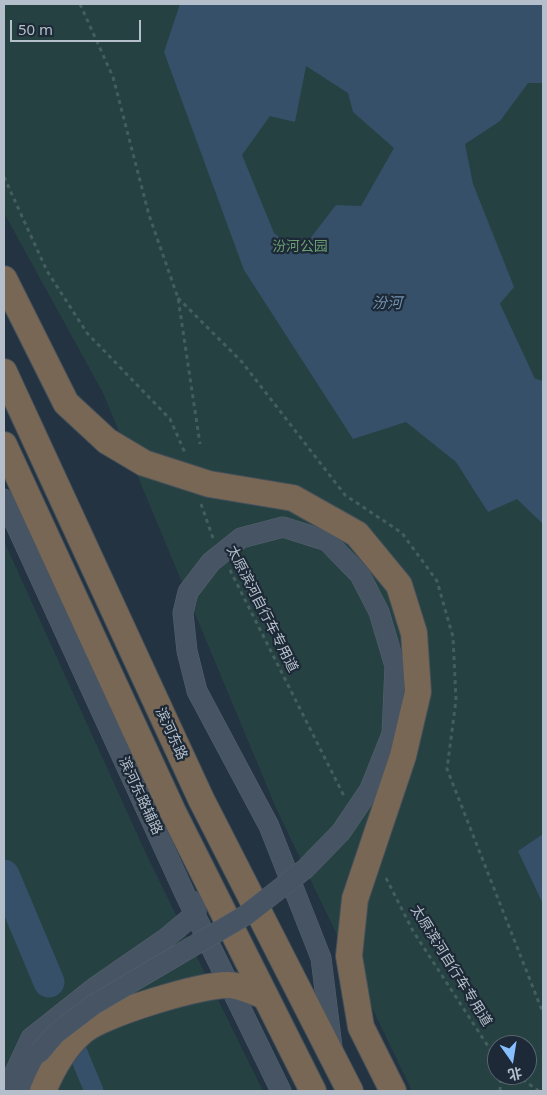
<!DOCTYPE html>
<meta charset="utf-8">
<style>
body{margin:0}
#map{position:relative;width:547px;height:1095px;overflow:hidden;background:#233341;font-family:"Noto Sans","Noto Sans SC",sans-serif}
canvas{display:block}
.frame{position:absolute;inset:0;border:5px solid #b4bfcb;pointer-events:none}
.north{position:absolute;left:487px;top:1035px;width:50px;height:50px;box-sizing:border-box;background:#1d2936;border:1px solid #596572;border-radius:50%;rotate:167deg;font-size:14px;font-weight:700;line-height:20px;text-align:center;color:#b4bfcb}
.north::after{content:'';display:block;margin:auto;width:18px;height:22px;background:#87bffe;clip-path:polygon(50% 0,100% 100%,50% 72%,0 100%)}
.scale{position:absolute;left:10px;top:20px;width:131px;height:22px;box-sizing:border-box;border:2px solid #b4bfcb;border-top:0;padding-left:6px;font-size:15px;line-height:18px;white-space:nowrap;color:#b4bfcb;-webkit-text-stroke:4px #1d2936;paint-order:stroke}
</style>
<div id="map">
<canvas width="547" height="1095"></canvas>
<div class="frame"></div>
<div class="north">北</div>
<div class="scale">50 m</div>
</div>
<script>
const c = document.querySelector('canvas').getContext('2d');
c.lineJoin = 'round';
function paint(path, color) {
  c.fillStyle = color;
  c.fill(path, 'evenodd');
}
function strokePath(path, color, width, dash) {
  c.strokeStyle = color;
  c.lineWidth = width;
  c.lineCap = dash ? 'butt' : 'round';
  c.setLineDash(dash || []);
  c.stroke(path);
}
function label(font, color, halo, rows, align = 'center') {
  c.font = font + ' "Noto Sans","Noto Sans SC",sans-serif';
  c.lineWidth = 4.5;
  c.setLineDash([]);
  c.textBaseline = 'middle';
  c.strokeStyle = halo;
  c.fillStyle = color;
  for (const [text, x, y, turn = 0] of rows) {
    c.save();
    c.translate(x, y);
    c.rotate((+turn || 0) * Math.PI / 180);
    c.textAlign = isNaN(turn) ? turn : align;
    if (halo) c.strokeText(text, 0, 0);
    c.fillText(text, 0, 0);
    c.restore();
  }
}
paint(new Path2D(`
 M4 4H543V1091H412L276 808 103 393 4 213ZM497 1045H527V1075H497Z
 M4 541 149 860 263 1091H4Z`), '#264142');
paint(new Path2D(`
 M180 4H543V83H528L500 121 465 144 473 184 514 287 486 320 501 368 543 381V524L517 499 488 512 456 462 406 422 353 439 244 270 164 52ZM306 66 348 93 353 112 394 148 361 206 336 205 299 253 274 233 242 155 270 116 295 122Z
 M543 834V904L518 851Z`), '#365069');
strokePath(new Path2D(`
 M74 1043 94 1091`), '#365069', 19);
strokePath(new Path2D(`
 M471 278 543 433
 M4 875 49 982`), '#365069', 31);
const secondary = new Path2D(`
 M4 499 185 894 281 1091
 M188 592 183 613 187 651 197 691 269 826 321 958 332 1047
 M9 1091V1085L31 1038 94 988 165 939 196 913V902
 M25 1091 39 1053`);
const highway = new Path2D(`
 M4 279 66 403 107 441
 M4 372 201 799 350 1091
 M4 445 173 812 313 1091
 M355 899 349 956 361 1027 393 1091
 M43 1091C52 1069 64 1047 83 1031 103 1014 202 984 229 985 240 985 255 993 265 996`);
strokePath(secondary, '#56626e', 21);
strokePath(highway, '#434f5b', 28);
strokePath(new Path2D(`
 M80 4 113 77 149 215 178 298 200 444
 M4 177 47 271 87 333 170 419 186 455
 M178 298 242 362 345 495 402 533 437 581 453 637 456 700 447 769 543 1013
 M201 504 213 538
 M230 570 344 796
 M386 878 413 931 497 1060
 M516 1075 539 1091
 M500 1091 501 1075`), '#445e5f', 3, [4, 4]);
strokePath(secondary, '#465464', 20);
strokePath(highway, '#776754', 26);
const secondaryBridge = new Path2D(`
 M39 1053 55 1034 93 1005 246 915 305 869 341 832 370 789 392 734 395 666 379 612 360 575 327 541 283 527 241 538 211 562 188 592`);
const highwayBridge = new Path2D(`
 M107 441 144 463 209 484 293 498 357 534 399 585 414 633 418 692 403 756 355 899`);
strokePath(secondaryBridge, '#56626e', 21, []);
strokePath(highwayBridge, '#434f5b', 28, []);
strokePath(secondaryBridge, '#465464', 20);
strokePath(highwayBridge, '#776754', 26);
label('14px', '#6a9e72', '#1d2936', [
 ["汾河公园",300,247]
]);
label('14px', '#b4bfcb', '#1d2936', [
 ["太原滨河自行车专用道",262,609,63],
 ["滨河东路",171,734,65],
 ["滨河东路辅路",140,796,65],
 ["太原滨河自行车专用道",451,966,58]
]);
label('italic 15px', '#7293b0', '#1d2936', [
 ["汾河",387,304]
]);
</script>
